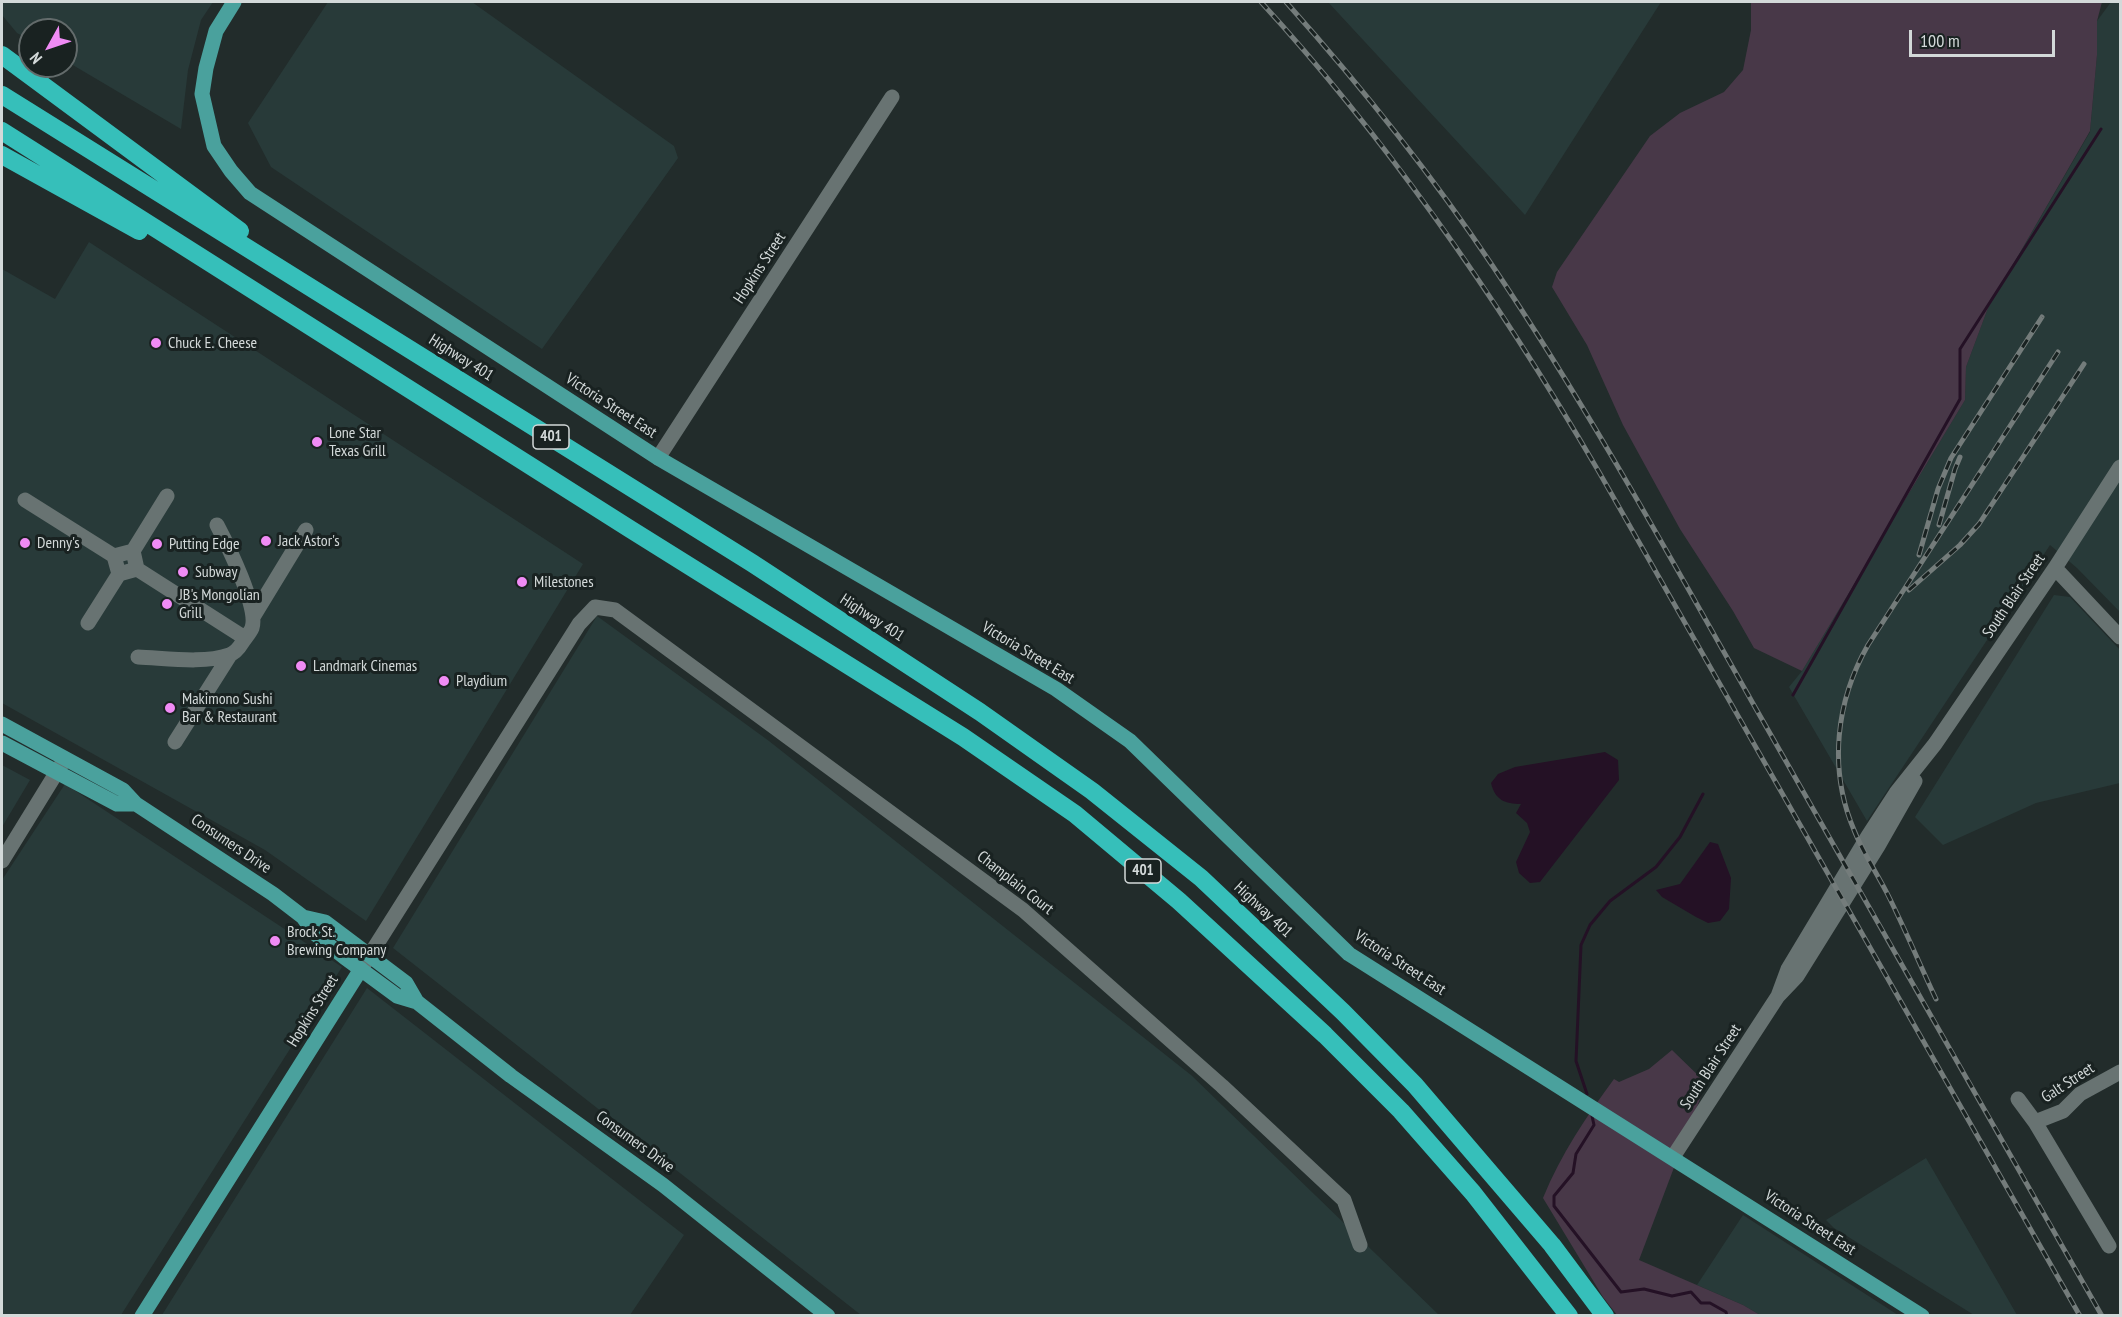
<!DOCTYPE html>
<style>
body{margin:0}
#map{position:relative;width:2122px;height:1317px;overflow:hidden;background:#222c2b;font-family:"PT Sans Narrow",sans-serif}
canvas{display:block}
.frame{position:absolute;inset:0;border:3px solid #d3d9d9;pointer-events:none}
.north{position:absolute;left:18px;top:18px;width:60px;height:60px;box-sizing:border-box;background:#192221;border:2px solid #636b6b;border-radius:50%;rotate:230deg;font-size:16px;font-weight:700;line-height:24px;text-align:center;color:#d3d9d9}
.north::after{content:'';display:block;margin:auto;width:21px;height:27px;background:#f08bf5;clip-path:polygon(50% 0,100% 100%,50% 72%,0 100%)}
.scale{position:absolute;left:1909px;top:30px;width:146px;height:27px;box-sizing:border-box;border:3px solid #d3d9d9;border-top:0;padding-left:8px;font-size:18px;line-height:21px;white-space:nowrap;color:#d3d9d9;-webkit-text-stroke:4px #192221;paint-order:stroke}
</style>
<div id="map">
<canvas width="2122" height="1317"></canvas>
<div class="frame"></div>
<div class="north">N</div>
<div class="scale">100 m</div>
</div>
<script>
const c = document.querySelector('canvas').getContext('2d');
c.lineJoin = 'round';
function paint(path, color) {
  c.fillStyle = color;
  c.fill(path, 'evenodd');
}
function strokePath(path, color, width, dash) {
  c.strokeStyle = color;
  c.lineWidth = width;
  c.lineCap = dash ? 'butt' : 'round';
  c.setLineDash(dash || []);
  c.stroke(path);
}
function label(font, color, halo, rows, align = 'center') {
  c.font = font + ' "PT Sans Narrow",sans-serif';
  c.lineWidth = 6;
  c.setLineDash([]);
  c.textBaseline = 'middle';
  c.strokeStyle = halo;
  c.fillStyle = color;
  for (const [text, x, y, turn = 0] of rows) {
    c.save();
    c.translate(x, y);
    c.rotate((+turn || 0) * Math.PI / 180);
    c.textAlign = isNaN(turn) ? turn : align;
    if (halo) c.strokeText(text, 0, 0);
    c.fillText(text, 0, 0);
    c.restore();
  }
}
paint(new Path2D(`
 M2 2H213L201 20 188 70 181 129 66 61V30H30V40L17 33 2 15Z
 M328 2H472L674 146 678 158 542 349 271 167 248 123Z
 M1328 2H1661L1525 215Z
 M2111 2H2120V612L2077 568 2050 545 1867 821 1789 687 1802 671 1965 400 1966 367 1988 308 2090 132 2097 55V21Z
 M89 242 583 564 366 921 265 850 2 703V269L55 299Z
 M2054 595 2070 597 2120 650V783L2036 803 1943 845 1915 817Z
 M597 616 769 741 1191 1075 1439 1315H861L393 948Z
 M2 765 30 780 2 827V764Z
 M65 784 342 967 121 1315 2 1316V880Z
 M367 988 684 1235 630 1315H162Z
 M1926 1158 2017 1315H1974L1834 1228 1826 1220Z
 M1743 1215 1898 1315H1760L1743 1305 1697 1285Z`), '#283a39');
paint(new Path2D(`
 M1751 2H2102L2097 21V55L2090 131 1988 308 1966 367 1965 400 1802 671 1754 648 1733 611 1680 529 1623 425 1587 345 1552 287 1557 272 1650 136 1680 113 1724 92 1743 70 1751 30Z
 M1672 1050 1706 1083 1639 1260 1743 1305 1760 1315H1617L1603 1297 1543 1198C1561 1154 1586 1117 1614 1079L1619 1082 1649 1069Z`), '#483848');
paint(new Path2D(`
 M1605 752 1618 760 1619 780 1540 882 1530 883 1519 873 1516 862 1530 832 1527 823 1516 813 1521 804C1505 804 1495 800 1491 783L1498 774 1515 767Z
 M1710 842 1718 844 1731 878 1729 909 1720 921 1708 923 1696 917 1662 897 1656 890 1680 884Z`), '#241125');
strokePath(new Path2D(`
 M1793 695 1960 399V349L2101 129
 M1587 1094 1576 1061 1581 945 1590 925 1610 901 1656 867 1680 837 1703 794
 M1592 1116 1594 1125 1576 1154 1573 1173 1554 1196V1206L1621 1292 1644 1289 1672 1296 1691 1292 1701 1303H1710L1726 1312 1727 1316`), '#241125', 3);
strokePath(new Path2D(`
 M658 458 892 97
 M25 500 114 556
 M133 551 137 569 119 574 114 556 133 551 167 496
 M2055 568 2120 637
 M137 569 245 638
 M253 617 306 530
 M88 623 119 574
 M138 657C165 658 204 664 229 655 235 653 239 648 242 643 245 638 250 633 252 628 259 608 227 544 217 525
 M175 742 230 655
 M2 861 63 762
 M361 969 579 624 595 607 615 610 1023 910 1222 1086 1344 1200 1360 1245
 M1778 996 1788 969 1868 836 1896 793 1935 744 2055 568 2120 467
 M2018 1099 2035 1122 2109 1246
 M2035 1122 2063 1111 2080 1094 2120 1072
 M1673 1157 1778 996 1797 976 1878 846 1915 781`), '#687372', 15);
strokePath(new Path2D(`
 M234 2 216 31 206 68 202 94 214 146 231 171 250 193 658 458 1056 689 1130 741 1349 954 1922 1316
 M2 724 123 790 136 804 273 894 303 917 314 933 344 957 397 996 417 1002 511 1076 663 1185 828 1316
 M2 743 117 804H136
 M303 917 325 922 406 983 417 1002
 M142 1316 361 969`), '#4aa19d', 15);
strokePath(new Path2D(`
 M2 55 240 231
 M2 95 752 563 980 712 1092 791 1201 878 1343 1012 1415 1085 1492 1175 1552 1245 1605 1316
 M2 131 630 529 963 737 1075 814 1179 901 1325 1035 1401 1111 1473 1193 1569 1316
 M2 155 139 231`), '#36bfba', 18);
const rail = new Path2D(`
 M1261 2C1392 145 1501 304 1599 472L2080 1316
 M1286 2C1360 85 1430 172 1492 265 1586 405 1668 553 1751 700 1868 905 1985 1110 2102 1316
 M1939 525 1955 469 1960 457
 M1919 555 1938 489 1951 458 2042 317
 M1909 590 1960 545 1979 524 2084 364
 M1936 999C1920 965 1905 929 1888 895 1877 873 1863 853 1854 830 1828 769 1836 701 1868 645L2058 352`);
strokePath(rail, '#747c7b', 5);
strokePath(rail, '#192221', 3, [9]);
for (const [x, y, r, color] of [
 [156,343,6,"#f08bf5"],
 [317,442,6,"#f08bf5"],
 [266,541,6,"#f08bf5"],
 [25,543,6,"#f08bf5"],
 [157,544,6,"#f08bf5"],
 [183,572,6,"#f08bf5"],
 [522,582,6,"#f08bf5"],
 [167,604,6,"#f08bf5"],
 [301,666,6,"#f08bf5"],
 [444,681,6,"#f08bf5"],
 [170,708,6,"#f08bf5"],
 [275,941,6,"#f08bf5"]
]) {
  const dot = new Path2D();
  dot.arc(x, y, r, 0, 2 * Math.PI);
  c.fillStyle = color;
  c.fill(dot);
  strokePath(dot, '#192221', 2);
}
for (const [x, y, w] of [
 [551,437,36],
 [1143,871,36]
]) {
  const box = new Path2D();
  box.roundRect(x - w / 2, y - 12, w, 24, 4.5);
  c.fillStyle = '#192221';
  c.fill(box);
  strokePath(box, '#d3d9d9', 1.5);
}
label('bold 15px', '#d3d9d9', null, [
 ["401",551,437],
 ["401",1143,871]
]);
label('16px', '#d3d9d9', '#192221', [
 ["Hopkins Street",760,268,-57],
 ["Highway 401",461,358,32],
 ["Victoria Street East",611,406,33],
 ["South Blair Street",2014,596,-56],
 ["Highway 401",872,618,33],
 ["Victoria Street East",1028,653,31],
 ["Consumers Drive",231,844,34],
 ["Champlain Court",1015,883,38],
 ["Highway 401",1263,910,43],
 ["Victoria Street East",1400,963,33],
 ["Hopkins Street",313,1011,-58],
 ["South Blair Street",1711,1067,-57],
 ["Galt Street",2068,1083,-33],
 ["Consumers Drive",635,1142,36],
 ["Victoria Street East",1810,1223,33]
]);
label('16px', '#d3d9d9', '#192221', [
 ["Chuck E. Cheese",168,343],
 ["Lone Star",329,433],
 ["Texas Grill",329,451],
 ["Jack Astor's",278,541],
 ["Denny's",37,543],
 ["Putting Edge",169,544],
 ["Subway",195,572],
 ["Milestones",534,582],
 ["JB's Mongolian",179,595],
 ["Grill",179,613],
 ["Landmark Cinemas",313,666],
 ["Playdium",456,681],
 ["Makimono Sushi",182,699],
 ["Bar & Restaurant",182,717],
 ["Brock St.",287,932],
 ["Brewing Company",287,950]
], 'left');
</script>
